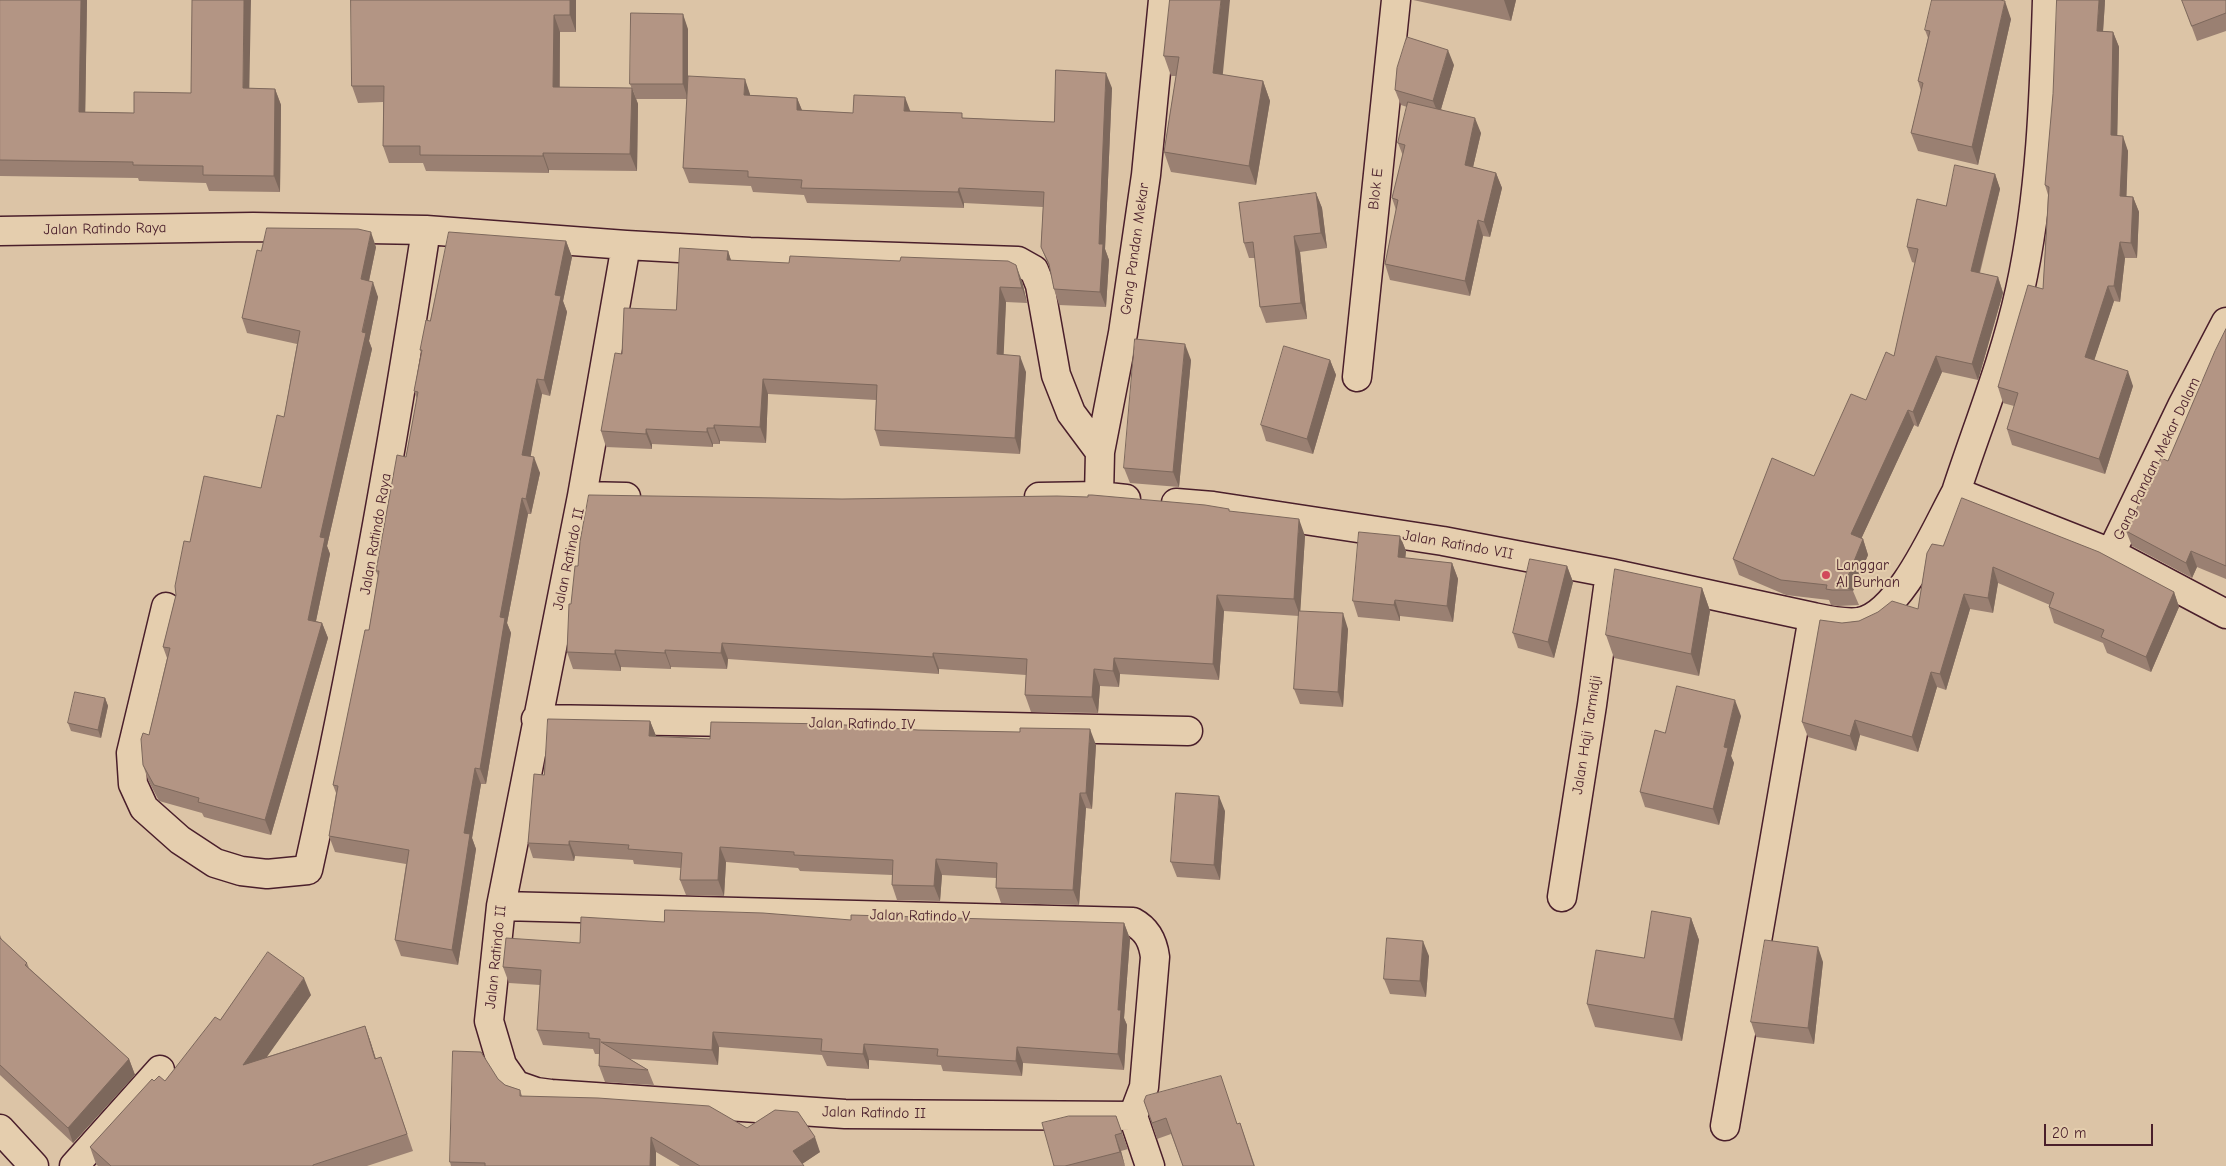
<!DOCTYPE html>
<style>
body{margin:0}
#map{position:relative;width:2226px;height:1166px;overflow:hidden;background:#dcc4a6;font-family:"Comic Neue",sans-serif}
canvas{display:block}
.scale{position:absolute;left:2044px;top:1124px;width:109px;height:22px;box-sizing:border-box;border:2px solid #4a1f2b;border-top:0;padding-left:6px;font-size:15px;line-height:18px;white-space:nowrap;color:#4a1f2b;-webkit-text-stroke:4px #e5ceae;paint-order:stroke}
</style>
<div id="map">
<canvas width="2226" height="1166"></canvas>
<div class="scale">20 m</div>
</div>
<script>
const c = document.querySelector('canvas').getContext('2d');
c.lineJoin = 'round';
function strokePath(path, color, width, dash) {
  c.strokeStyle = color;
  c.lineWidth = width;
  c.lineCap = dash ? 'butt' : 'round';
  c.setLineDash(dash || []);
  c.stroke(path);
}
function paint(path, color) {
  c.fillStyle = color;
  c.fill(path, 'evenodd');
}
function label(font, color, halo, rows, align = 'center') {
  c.font = font + ' "Comic Neue",sans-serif';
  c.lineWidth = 4;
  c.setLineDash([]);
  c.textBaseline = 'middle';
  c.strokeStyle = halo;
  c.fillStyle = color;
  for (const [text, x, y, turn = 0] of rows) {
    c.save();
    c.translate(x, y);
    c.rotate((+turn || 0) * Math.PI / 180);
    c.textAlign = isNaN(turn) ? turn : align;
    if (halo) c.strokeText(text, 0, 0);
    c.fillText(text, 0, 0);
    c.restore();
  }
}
const minor = new Path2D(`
 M426 230 626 245 750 252 1018 261 1034 270 1040 285 1056 375 1071 413 1100 452
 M0 231 253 227 426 230C393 445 355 658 308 870L267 874 241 871 215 863 180 840 144 808 133 784 131 753 166 607
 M626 245 582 496 501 906 489 1021 502 1065 516 1085 536 1092 551 1094 845 1114 1133 1116
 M1357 377 1396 0
 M1956 492C1978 425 2005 359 2020 290 2041 194 2044 97 2047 0
 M582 496 626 497
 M1099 496 1100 452 1123 333 1146 175 1163 0
 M1039 497 1099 496 1126 499
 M1176 503 1213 506 1443 541 1610 573 1813 617C1827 620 1844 624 1859 622 1900 615 1937 526 1956 492L2111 553 2182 406 2226 322
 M2111 553 2226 614
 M536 719 872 724 1188 731
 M1562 897 1592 705 1610 573
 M501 906 1133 922C1148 930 1153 942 1155 957L1144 1087 1133 1116
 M1133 1116 1150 1166
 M1725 1126 1813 617
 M0 1129 34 1166
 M74 1166 160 1070`);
strokePath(minor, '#4a1f2b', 31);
strokePath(minor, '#e5ceae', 28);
paint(new Path2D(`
 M0 0H87L85 112 134 113 191 93 250 88 275 89 281 105 280 192 209 191 206 183 139 181 138 178 0 176Z
 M576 0V32H560V87L632 88 638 104 637 171 549 170V173L426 171 423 163H389L383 146V102L358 103 352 86Z
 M1170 0 1222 75 1263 81 1270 101 1256 185 1171 172 1164 152 1176 76H1171L1164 56Z
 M1413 0H1516L1511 21Z
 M2182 0H2226V31L2197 41Z
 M2105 1 2103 31 2113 32 2119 47 2117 136 2128 151 2126 196 2133 197 2139 212 2137 258H2125L2120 302 2114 301 2094 360 2133 386 2105 474 2012 445 2007 429 2014 406 2003 403 1998 387 2043 289 2048 195 2045 185Z
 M2011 19 1978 165 1918 151 1911 133 1921 91 1918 81 1928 38 1925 30Z
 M688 29V76L750 94V95L797 98 802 110 853 113 910 111 964 118 1054 122 1112 88 1105 249 1109 260 1106 307 1059 305 1054 289 1050 269 1041 247 1043 207 964 203V208L807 203 804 195 753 192 751 186 689 183 683 168 687 99H636L630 84Z
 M1454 65 1441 109 1481 133 1473 167 1496 173 1502 188 1490 237 1483 236 1470 296 1390 280 1385 264 1396 210 1392 198 1403 156 1398 143 1407 107 1401 105 1395 90Z
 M1995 174 2000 189 1980 273 1998 277 2003 293 1978 380 1942 372 1918 427 1914 425 1861 539H1863L1868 555 1853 591 1859 605 1838 606 1831 605 1829 600 1786 595 1739 575 1733 559 1814 476 1866 400 1894 356 1915 263 1912 262 1907 247 1946 206Z
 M1316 193 1322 208 1327 248 1300 252 1307 319 1266 323 1260 307 1255 258H1249L1244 243Z
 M566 241 572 257 563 301 567 312 550 396 542 394 530 457 540 473 531 514H528L507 623 511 633 486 784H481L472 838 476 849 458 965 401 956 395 940 406 864 335 852 329 836 336 793 333 785 369 630 378 576 376 571 406 457 417 399 414 391 422 354 420 350 430 321Z
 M376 247 369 281 378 297 369 341 372 349 327 546 330 554 316 621 322 623 328 638 271 835 204 817 202 813 159 801 148 780 143 765 149 735 167 658 163 647 176 595 190 542 261 488 284 417 297 344 247 333 242 318 261 251Z
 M728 251 731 260 1022 281 1027 303 1006 302 1003 355 1026 372 1020 454 880 446 875 430 876 400 768 394 766 443 720 441V444H713V447L652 444V449L606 447 601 431 622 354 676 310Z
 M2226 329V579L2197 567 2192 578 2132 546 2126 531 2168 461Z
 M1191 360 1179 487 1130 483 1124 468Z
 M1330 360 1336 375 1313 454 1266 441 1261 425Z
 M1230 511 1305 536 1300 611 1348 629 1343 707 1300 704 1294 689 1299 616 1224 611 1219 680 1120 674 1119 687 1100 686 1098 713 1031 712 1025 695 1026 675 939 669V674L728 659 727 669 671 667V669L621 667V671L573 669 567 652 571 604 578 566Z
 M1400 536 1406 551 1405 558 1452 563 1458 579 1453 622 1400 616V621L1358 617 1353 601Z
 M1927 553 2174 592 2179 607 2151 672 2107 653 2103 643 2054 623 2049 607 2050 605 1998 583 1993 613 1970 609 1946 690 1937 687 1918 752 1860 735 1856 751 1808 737 1802 722 1842 623 1859 621 1918 609Z
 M1567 566 1573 582 1554 658 1518 648 1513 633Z
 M1702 588 1710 611 1699 676 1614 658 1606 635Z
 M105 698 108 706 101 738 71 731 68 723Z
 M1741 716 1731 756 1734 763 1719 825 1645 807 1640 792 1665 733Z
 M650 721 656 736 710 739 1096 745 1092 809 1086 808 1079 905 1001 903 996 888V878L942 875 940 901 897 900 892 885V875L800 871 798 868 726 862 724 896 686 895 680 880 681 868 634 864 633 860 575 856 574 861 533 858 528 843 544 775Z
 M1225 811 1220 880 1177 877 1171 862Z
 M1691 918 1699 940 1682 1041 1595 1027 1587 1004 1644 958Z
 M851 920 1124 923 1130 939 1124 1018 1127 1025 1124 1070 1023 1063 1022 1076 943 1071 941 1065 869 1060V1069L827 1066 822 1055 719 1047 718 1065 630 1059 648 1070 654 1085 605 1082 599 1066 600 1054H595L593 1049 543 1045 537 1030 540 985 509 983 503 967 580 943 664 922Z
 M0 935 2 940 27 963 29 968 129 1059 135 1075 73 1143 0 1075Z
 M1429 956 1426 997 1390 994 1384 979Z
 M1823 962 1814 1044 1756 1037 1751 1022Z
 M311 995 266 1057 365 1026 376 1059 387 1074 413 1151 367 1166H98L96 1164 90 1147 154 1081H165L220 1020Z
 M498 1079 505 1085 520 1090 522 1096 747 1128 820 1152 802 1164 804 1166H680L656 1152V1166H451L450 1162Z
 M1144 1101 1238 1124 1240 1123 1255 1166H1183L1171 1134 1157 1139Z
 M1116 1116 1128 1149 1121 1151 1125 1166H1054Z`), '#9a8072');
paint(new Path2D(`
 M81 0H87L85 129 79 112Z
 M244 0H251L249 105 243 88Z
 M570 0H576V32L570 15Z
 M1221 0H1230L1221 93 1213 73Z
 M1504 0H1516L1511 21Z
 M2099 0H2105V1L2102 47 2097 31Z
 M2005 1 2011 19 1978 165 1972 147Z
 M683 14 688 29V99L683 84Z
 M554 15 560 32 559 103 553 87Z
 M2113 32 2119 47 2117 151 2111 135Z
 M1448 50 1454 65 1439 116 1433 101Z
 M1106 73 1112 88 1105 249 1109 260 1106 307 1100 292 1099 244Z
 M745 79 750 94V110L744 95Z
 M1263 81 1270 101 1256 185 1249 166Z
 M632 88 638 104 637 171 630 154Z
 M275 89 281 105 280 192 274 176Z
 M905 97 911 113 904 111Z
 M797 98 803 113 797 110Z
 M1475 118 1481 133 1470 180 1465 165Z
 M2123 136 2128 151 2126 212 2120 196Z
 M543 153 549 170V173L543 156Z
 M1496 173 1502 188 1490 237 1484 222Z
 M1995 174 2000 189 1976 286 1971 271Z
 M959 188 964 203V208L958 192Z
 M1316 193 1322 208 1327 248 1321 233Z
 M2133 197 2139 212 2137 258 2131 243Z
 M1478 220 1483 236 1470 296 1465 281Z
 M371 232 376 247 366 295 361 279Z
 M1294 236 1300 252 1307 319 1301 303Z
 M566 241 572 257 563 301 567 312 550 396 544 380 555 295Z
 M2120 242 2125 258 2120 302 2114 286Z
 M728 251 733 267 727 260Z
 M1016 265 1022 281 1027 303 1022 288Z
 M1998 277 2003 293 1978 380 1972 364Z
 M373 282 378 297 369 341 372 349 327 546 330 554 313 635 308 620 320 537Z
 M2108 286 2114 301 2090 373 2085 357Z
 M1000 287 1006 302 1003 370 997 354Z
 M1185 344 1191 360 1179 487 1173 472Z
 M1020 356 1026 372 1020 454 1015 438Z
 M1936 356 1942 372 1918 427 1913 412Z
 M1330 360 1336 375 1313 454 1307 439Z
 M2128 371 2133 386 2105 474 2099 459Z
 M537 379 542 394 528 471 522 455Z
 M763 379 768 394 766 443 760 427Z
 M1908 410 1914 425 1856 550 1851 534Z
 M714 425 720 441V444L714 428Z
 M707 428 713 444V447L707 432Z
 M646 429 652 444V449L646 434Z
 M534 457 540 473 531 514 526 499Z
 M522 498 528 514 507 623 511 633 486 784 480 769 500 617Z
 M1299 519 1305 536 1300 616 1294 599Z
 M1400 536 1406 551 1404 573 1398 557Z
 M1863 539 1868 555 1853 591V590H1845L1844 586Z
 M2191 551 2197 567 2192 578 2186 563Z
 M1452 563 1458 579 1453 622 1447 606Z
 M1567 566 1573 582 1554 658 1548 642Z
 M1993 567 1998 583 1993 613 1988 598Z
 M1702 588 1710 611 1699 676 1691 654Z
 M2174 592 2179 607 2151 672 2146 657Z
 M1964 594 1970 609 1946 690 1940 674Z
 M1217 595 1224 611 1219 680 1213 664Z
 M1395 600 1400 616V621L1394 605Z
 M1343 613 1348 629 1343 707 1338 692Z
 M322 623 328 638 271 835 265 820Z
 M722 643 728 659 727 669 721 653Z
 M615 650 621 667V671L615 654Z
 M665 650 671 667V669L665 653Z
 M933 653 939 669V674L933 657Z
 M1114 658 1120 674 1119 687 1113 671Z
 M1094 669 1100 686 1098 713 1092 697Z
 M1931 672 1937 687 1918 752 1912 737Z
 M105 698 108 706 101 738 98 730Z
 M1735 700 1741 716 1731 756 1734 763 1719 825 1713 809 1724 747Z
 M1855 720 1860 735 1856 751 1850 736Z
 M650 721 656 736H649Z
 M1090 729 1096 745 1092 809 1086 793Z
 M475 768 481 784 472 838 476 849 458 965 452 950 464 833Z
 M1080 793 1086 808 1079 905 1073 890Z
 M1219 796 1225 811 1220 880 1214 865Z
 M569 841 575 856 574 861 569 845Z
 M720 847 726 862 724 896 718 880Z
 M936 859 942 875 940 901 934 886Z
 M1691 918 1699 940 1682 1041 1674 1019Z
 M1124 923 1130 939 1124 1018 1127 1025 1124 1070 1118 1054V1010Z
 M1423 941 1429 956 1426 997 1420 981Z
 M1818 947 1823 962 1814 1044 1808 1028Z
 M304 978 311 995 249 1082 243 1065Z
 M365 1026 371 1043 381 1076 375 1059Z
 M713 1032 719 1047 718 1065 712 1050Z
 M864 1044 869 1060V1069L863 1054Z
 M1017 1047 1023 1063 1022 1076 1016 1061Z
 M129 1059 135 1075 73 1143 68 1128Z
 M1115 1135 1121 1151 1125 1166 1120 1152Z
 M651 1137 656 1152V1166H650Z
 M815 1137 820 1152 799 1166 793 1151Z`), '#7d685c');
const building = new Path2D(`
 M0 0H81L79 112 134 113V92L191 93 192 0H244L243 88 275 89 274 176 203 175V166L133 165V162L0 160Z
 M351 0H570V15H554L553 87 632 88 630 154 543 153V156L420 155V146H383L384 86H352Z
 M1170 0H1221L1213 73 1263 81 1249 166 1164 152 1179 57 1164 56Z
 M1932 0H2000L2005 1 1972 147 1911 133 1923 83 1918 81 1930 31 1925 30Z
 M2057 0H2099L2097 31 2113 32 2111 135 2123 136 2120 196 2133 197 2131 243 2120 242 2114 286H2108L2085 357 2128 371 2099 459 2007 429 2018 393 1998 387 2028 285 2043 289 2049 187 2045 185 2053 94Z
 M2182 0H2226V13L2192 26Z
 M631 13 683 14V84H630Z
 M1407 37 1448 50 1433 101 1395 90 1397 68Z
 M1056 70 1106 73 1099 244H1103L1100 292 1054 289 1049 264 1041 247 1044 192 959 188 958 192 801 188 802 180 748 177V171L683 168 688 76 745 79 744 95 797 98V110L853 113 854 95 905 97 904 111 962 113V118L1054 122Z
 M1408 102 1475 118 1465 165 1496 173 1484 222 1478 220 1465 281 1385 264 1398 200 1392 198 1405 145 1398 143Z
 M1955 165 1995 174 1971 271 1998 277 1972 364 1936 356 1913 412 1908 410 1851 534 1863 539 1844 586H1839L1853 590H1832L1826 589 1827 585 1781 580 1733 559 1772 458 1814 476 1851 394 1866 400 1886 352 1894 356 1918 249 1907 247 1917 199 1946 206Z
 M1316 193 1321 233 1294 236 1301 303 1260 307 1253 242 1244 243 1239 203Z
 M267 228 358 229 371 232 361 279 373 282 362 332 366 333 320 537 325 538 308 620 322 623 265 820 198 802 199 798 154 785 143 765 141 739 143 733 149 735 170 648 163 647 176 595 175 586 184 541 190 542 204 476 261 488 277 415 284 417 300 331 242 318 257 250 261 251Z
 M449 232 566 241 555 295 561 296 544 380 537 379 522 455 534 457 526 499 522 498 500 617 505 618 480 769 475 768 464 833 470 834 452 950 395 940 409 850 329 836 338 786 333 785 365 630H369L379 571H376L397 455 406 457 418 392 414 391 422 350H420L426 320 430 321Z
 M680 248 728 251 727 260 789 263 790 256 900 261 901 257 1008 261 1016 265 1022 288 1000 287 997 354 1020 356 1015 438 875 430 877 385 763 379 760 427 714 425V428H707V432L646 429V434L601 431 615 353 622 354 624 308 676 310Z
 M2226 329V566L2191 551 2186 563 2126 531 2161 458 2168 461 2215 351Z
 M1135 339 1185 344 1173 472 1124 468Z
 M1284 346 1330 360 1307 439 1261 425Z
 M589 495 842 499 1057 496 1088 497V495H1092L1205 505 1229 509V511L1299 519 1294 599 1217 595 1213 664 1114 658 1113 671 1094 669 1092 697 1025 695 1027 659 933 653V657L722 643 721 653 665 650V653L615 650V654L567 652 569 604H571L575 566H578L580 542Z
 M1962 498 2099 552 2174 592 2146 657 2101 637 2104 630 2049 607 2054 593 1993 567 1988 598 1964 594 1940 674 1931 672 1912 737 1855 720 1850 736 1802 722 1820 620 1842 623 1859 621 1878 612 1892 601 1918 609 1927 553 1932 544 1943 546Z
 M1359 532 1400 536 1398 557 1452 563 1447 606 1395 600 1394 605 1353 601Z
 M1530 559 1567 566 1548 642 1513 633Z
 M1615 569 1702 588 1691 654 1606 635Z
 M1299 611 1343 613 1338 692 1294 689Z
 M1677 686 1735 700 1724 747 1728 748 1713 809 1640 792 1655 730 1665 733Z
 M75 692 105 698 98 730 68 723Z
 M548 719 650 721 649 736 710 739 711 722 831 724 918 730 1020 732V728L1090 729 1086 793H1080L1073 890 996 888 997 863 936 859 934 886 892 885 893 860 794 855V852L720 847 718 880H680L682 853 628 849 629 845 569 841V845L528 843 534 774 544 775Z
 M1176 793 1219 796 1214 865 1171 862Z
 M665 910 763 913 851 920V915L1124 923 1118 1010H1121L1118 1054 1017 1047 1016 1061 937 1056 938 1049 864 1044 863 1054 821 1051 822 1039 713 1032 712 1050 601 1042 648 1070 599 1066 600 1039 589 1038V1033L537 1030 541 970 503 967 506 938 580 943 581 917 664 922Z
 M1652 911 1691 918 1674 1019 1587 1004 1596 950 1644 958Z
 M0 938 27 963 25 965 129 1059 68 1128 0 1065Z
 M1387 938 1423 941 1420 981 1384 979Z
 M1765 940 1818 947 1808 1028 1751 1022Z
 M268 952 304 978 243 1065 365 1026 375 1059 381 1057 407 1134 313 1165V1166H111L90 1147 152 1079 154 1081 159 1076 165 1081 215 1017 220 1020Z
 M453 1051 481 1052 498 1079 505 1085 520 1090V1096L598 1098 709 1106 747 1128 775 1110 798 1112 815 1137 793 1151 804 1166H700L651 1137 650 1166H485V1163L450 1162Z
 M1221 1076 1237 1124 1240 1123 1254 1166H1183L1166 1118 1152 1123 1144 1101 1146 1096Z
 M1069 1116H1116L1122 1133 1115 1135 1120 1152 1065 1166H1054L1042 1123Z`);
paint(building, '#b39584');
strokePath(building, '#7d685c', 1);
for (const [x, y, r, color] of [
 [1826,575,5,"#d1495b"]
]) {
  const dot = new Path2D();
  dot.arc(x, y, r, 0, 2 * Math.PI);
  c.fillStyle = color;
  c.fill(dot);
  strokePath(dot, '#e5ceae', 2);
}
label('15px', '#4a1f2b', '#e5ceae', [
 ["Blok E",1376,189,-84],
 ["Jalan Ratindo Raya",105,229,-1],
 ["Gang Pandan Mekar",1135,249,-82],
 ["Gang Pandan Mekar Dalam",2157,459,-64],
 ["Jalan Ratindo Raya",376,534,-80],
 ["Jalan Ratindo VII",1458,545,10],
 ["Jalan Ratindo II",569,559,-78],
 ["Jalan Ratindo IV",862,724,1],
 ["Jalan Haji Tarmidji",1587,735,-81],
 ["Jalan Ratindo V",920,916,1],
 ["Jalan Ratindo II",496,957,-84],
 ["Jalan Ratindo II",874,1113,1]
]);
label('15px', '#4a1f2b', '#e5ceae', [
 ["Langgar",1836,566],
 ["Al Burhan",1836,583]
], 'left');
</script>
